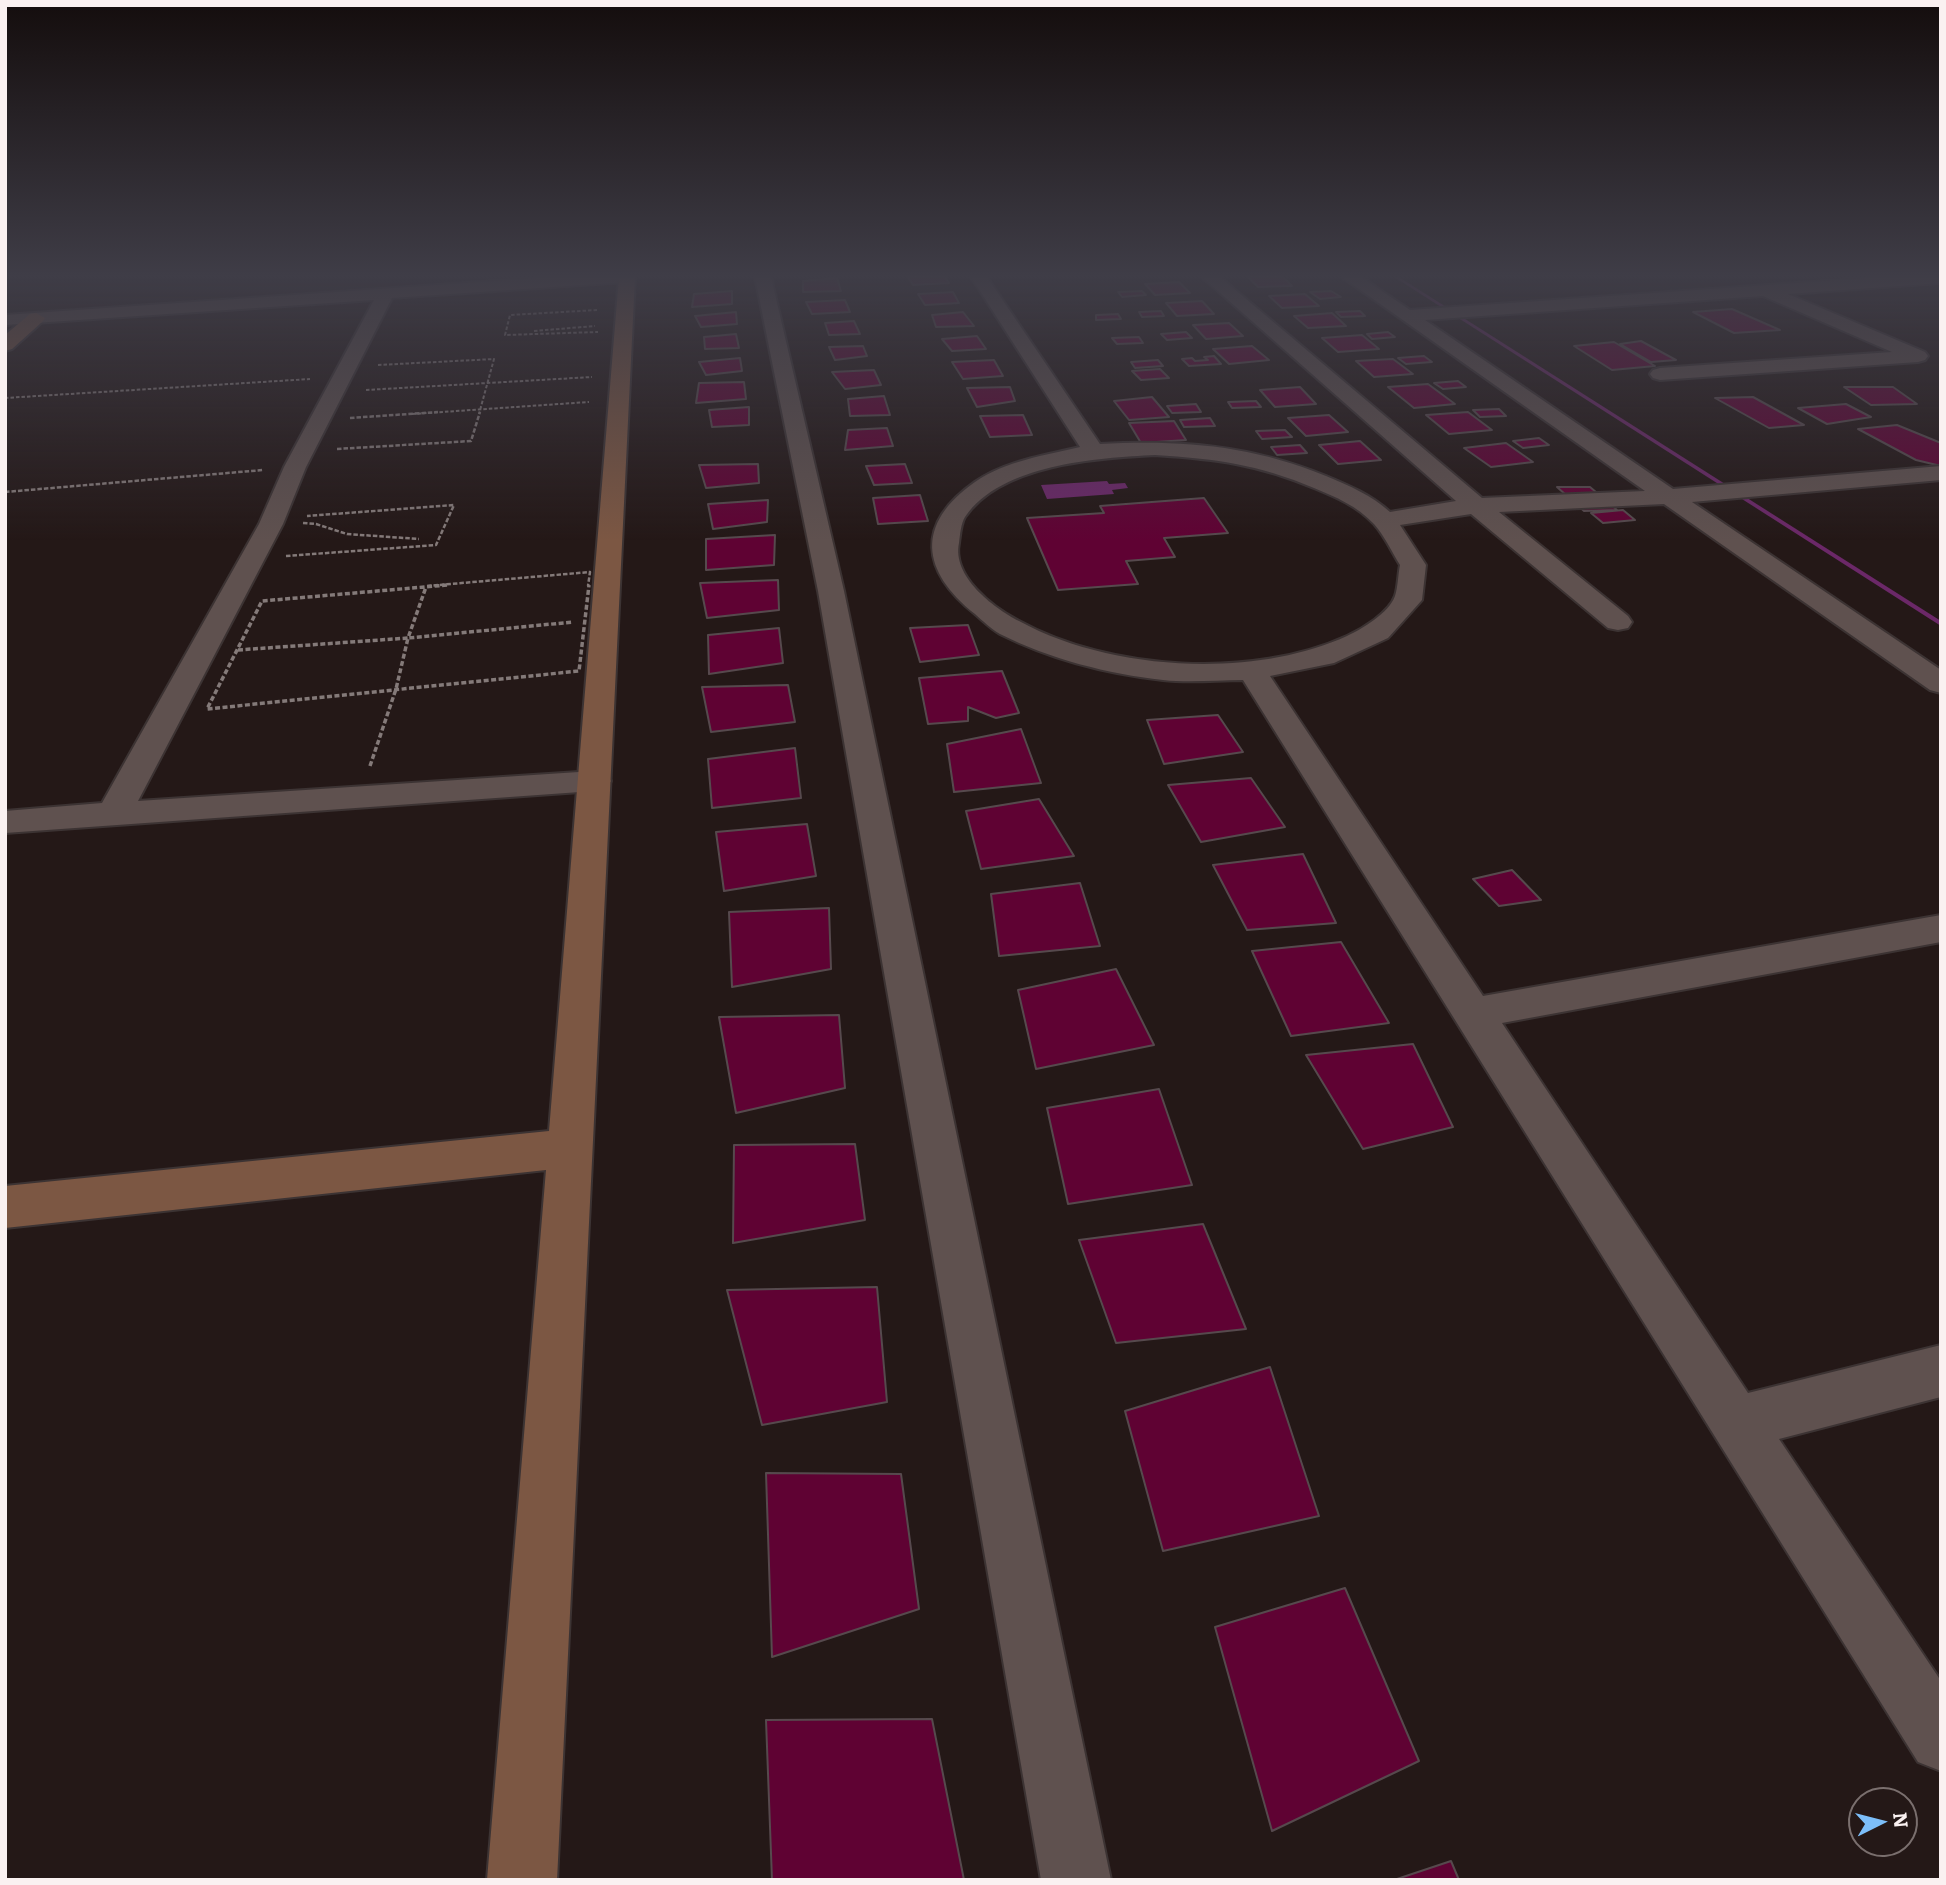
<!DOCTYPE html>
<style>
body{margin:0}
#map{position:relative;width:1946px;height:1885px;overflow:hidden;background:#241817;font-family:Literata,serif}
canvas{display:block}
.frame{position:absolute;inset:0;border:7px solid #faf1f1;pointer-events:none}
.north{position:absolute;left:1848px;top:1787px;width:70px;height:70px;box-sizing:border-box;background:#241817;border:2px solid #7a6f6e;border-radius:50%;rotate:84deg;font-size:19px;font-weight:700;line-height:28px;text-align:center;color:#faf1f1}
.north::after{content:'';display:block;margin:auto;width:24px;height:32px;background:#7cbef9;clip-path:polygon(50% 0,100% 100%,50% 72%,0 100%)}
</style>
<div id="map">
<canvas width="1946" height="1885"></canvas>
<div class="frame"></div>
<div class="north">N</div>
</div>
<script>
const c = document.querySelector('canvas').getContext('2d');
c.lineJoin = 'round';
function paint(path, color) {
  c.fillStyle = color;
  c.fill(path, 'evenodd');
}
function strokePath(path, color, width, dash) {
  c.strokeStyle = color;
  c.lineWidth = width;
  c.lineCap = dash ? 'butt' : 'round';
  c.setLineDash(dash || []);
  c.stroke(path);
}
paint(new Path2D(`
 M1107 481 1109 484 1125 483 1128 488 1112 490 1114 494 1047 499 1041 485Z`), '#6b2868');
paint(new Path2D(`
 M1394 277H1399L1941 621V626Z`), '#6b2868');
const building = new Path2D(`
 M908 277H945L949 283 913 285Z
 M1248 277H1283L1292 286 1258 287Z
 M837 278 841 291 803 292V281Z
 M1179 282 1190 293 1155 295 1145 284Z
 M732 291V304L692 307 694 294Z
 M1142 291 1146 295 1122 297 1118 292Z
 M1331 291 1341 297 1320 299 1310 292Z
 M953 292 959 303 925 305 918 294Z
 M1305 294 1319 306 1282 308 1269 296Z
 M845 300 850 312 812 314 806 302Z
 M1202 301 1214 314 1177 316 1166 303Z
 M1732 309 1780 330 1734 333 1693 312Z
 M1161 311 1164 316 1142 317 1139 312Z
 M1360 311 1365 316 1341 317 1336 312Z
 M736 312 737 324 701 327 695 316Z
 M963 312 974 326 936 327 932 315Z
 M1332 313 1346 326 1308 328 1294 316Z
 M1118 314 1121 319 1096 320V315Z
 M854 321 860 334 829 335 825 323Z
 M1229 323 1243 336 1206 339 1193 325Z
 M1186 332 1192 338 1167 340 1161 334Z
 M1388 332 1395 337 1372 339 1367 334Z
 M736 334 739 348 705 349 704 337Z
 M1362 335 1379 349 1338 352 1322 338Z
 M977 336 986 349 952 351 942 339Z
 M1139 337 1143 343 1117 344 1112 338Z
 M1641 341 1676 360 1651 362 1620 344Z
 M1614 342 1655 366 1612 370 1574 346Z
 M863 346 867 356 835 360 829 347Z
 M1252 346 1269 360 1229 364 1213 349Z
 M1214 356 1221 364 1189 366 1182 359 1192 358 1195 361 1208 360 1204 357Z
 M1424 356 1432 362 1406 364 1398 358Z
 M740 358 742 371 706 375 699 362Z
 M1393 359 1413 374 1374 377 1356 361Z
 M994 360 1003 376 963 379 952 362Z
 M1158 360 1163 366 1135 368 1131 362Z
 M1160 369 1169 378 1141 380 1132 371Z
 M874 370 881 385 845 389 832 372Z
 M1458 381 1466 387 1443 389 1434 383Z
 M744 382 746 399 696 403 699 383Z
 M1428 384 1455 404 1414 408 1388 387Z
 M1010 387 1015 401 977 407 967 388Z
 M1300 387 1316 404 1275 407 1260 390Z
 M1844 387H1893L1917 404 1871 405Z
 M884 396 890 415 850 416 848 399Z
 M1152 397 1169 417 1129 420 1114 401Z
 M1753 397 1804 425 1769 428 1715 398Z
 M1256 401 1261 407 1232 408 1228 402Z
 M1196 404 1201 412 1172 413 1167 406Z
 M1846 404 1871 417 1827 424 1798 408Z
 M749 407V425L712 427 709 410Z
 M1499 409 1506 416 1480 417 1473 410Z
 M1468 412 1492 430 1449 434 1426 415Z
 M1023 415 1032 435 990 437 980 416Z
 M1329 415 1348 432 1306 436 1288 418Z
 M1210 418 1215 426 1184 427 1180 420Z
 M1174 421 1186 440 1141 443 1129 423Z
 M1897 425 1941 443V466L1916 460 1858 429Z
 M887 428 893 446 845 450 848 430Z
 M1285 430 1292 437 1262 439 1256 431Z
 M1539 438 1549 445 1523 448 1513 441Z
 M1360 441 1381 460 1338 464 1319 445Z
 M1506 443 1533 462 1491 467 1464 448Z
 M1300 445 1307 453 1277 455 1271 447Z
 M758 464 759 483 706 488 699 465Z
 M905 464 912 483 874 485 866 466Z
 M1557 487H1590L1617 510 1584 511Z
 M920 495 928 521 878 524 873 498Z
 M1204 498 1228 533 1164 538 1175 557 1126 561 1138 584 1058 590 1027 518 1104 513 1100 506Z
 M768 500 767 522 713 529 708 504Z
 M1623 510 1635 520 1603 523 1591 513Z
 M775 535 774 565 706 570V539Z
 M778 580 779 610 707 618 700 583Z
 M968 625 979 655 920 662 910 628Z
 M779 628 783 663 709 674 708 635Z
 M1002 671 1019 713 996 718 968 707V721L928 724 919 678Z
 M788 685 795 722 711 732 702 687Z
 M1218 715 1243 752 1164 764 1147 720Z
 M1021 729 1041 783 954 792 947 744Z
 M795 748 801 798 712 808 708 759Z
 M1251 778 1285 827 1201 842 1168 785Z
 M1039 799 1074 856 981 869 966 811Z
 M807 824 816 876 724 891 716 832Z
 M1303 854 1336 923 1247 930 1213 865Z
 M1512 870 1541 900 1499 906 1473 879Z
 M1080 883 1100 946 999 956 991 894Z
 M829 908 831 969 732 987 729 912Z
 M1341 942 1389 1023 1291 1036 1252 951Z
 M1116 969 1154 1045 1036 1069 1018 990Z
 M839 1015 845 1088 736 1113 719 1017Z
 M1413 1044 1453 1127 1363 1149 1306 1055Z
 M1159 1089 1192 1185 1068 1204 1047 1108Z
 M855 1144 865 1220 733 1243 734 1145Z
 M1203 1224 1246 1329 1116 1343 1079 1240Z
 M877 1287 887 1402 762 1425 727 1290Z
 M1270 1367 1319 1516 1163 1551 1125 1411Z
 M766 1473 901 1474 919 1609 772 1657Z
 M1345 1588 1419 1761 1272 1831 1215 1627Z
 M932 1719 964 1880H772L766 1720Z
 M1451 1861 1459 1880H1394Z`);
paint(building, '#5f0233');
strokePath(building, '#56494d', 2);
const street = new Path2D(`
 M553 277H635L627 282 392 298 306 467 283 524 138 801 594 771 606 774 611 781 606 788 594 791 5 833V811L102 803 259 524 284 467 374 300 5 325V315Z
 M755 277H771L844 591 1111 1880H1041L818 591Z
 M971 277H987L1100 444C1182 440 1250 445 1326 476 1350 486 1371 495 1390 512L1456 501 1202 277H1220L1482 498 1645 491 1342 277H1361L1410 310 1883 277H1941V283L1788 294 1925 352 1928 356 1925 360 1918 362 1660 380 1653 378 1650 374 1653 370 1660 368 1892 352 1763 296 1425 320 1673 489 1941 466V480L1692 502 1941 670V693L1930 690 1664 504 1499 512 1628 616 1632 622 1628 628 1618 630 1608 628 1471 514 1400 525 1426 565 1422 600 1388 638 1334 663 1270 676 1483 996 1941 915V942L1502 1023 1748 1393 1941 1345V1397L1779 1439 1941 1681V1771L1918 1762 1243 680C1217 680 1189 683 1163 680 1108 674 1050 659 1000 634 991 629 983 621 975 614 921 571 915 524 975 482 1005 461 1046 455 1080 447ZM1155 455C1216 459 1257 464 1314 488 1336 497 1357 506 1374 524 1384 535 1392 552 1400 565 1398 575 1398 587 1395 596 1389 613 1362 629 1347 636 1253 679 1110 671 1019 621 992 607 952 576 959 543 960 535 961 523 965 517 1001 464 1097 458 1155 455Z`);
const secondary = new Path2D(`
 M619 277H635L557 1880H487L546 1170 5 1228V1186L549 1131Z
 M36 313 45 318 42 322 12 349 5 351V335L30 314Z`);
strokePath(street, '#3c3333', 4);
strokePath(secondary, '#3c3333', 4);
strokePath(new Path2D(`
 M597 310 510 315 505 335 598 332
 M534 331 595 326
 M378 365 494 359 479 414
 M366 390 592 377
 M5 398 310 379
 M412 414 589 402`), '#847a79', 2, [3.5, 2]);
strokePath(new Path2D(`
 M350 418 438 412
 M337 449 471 441 480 412
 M5 492 263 470
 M303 523 316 524 347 534 419 539
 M286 556 436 545 454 505 307 516
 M427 586 590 572 588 586`), '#847a79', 2.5, [4.5, 2]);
strokePath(new Path2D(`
 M447 585 262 601 207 709 579 671 589 585
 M238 650 408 638 426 587
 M370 766 396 689 408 638 573 622`), '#847a79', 3.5, [5, 2.5]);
paint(street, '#5f514f');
paint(secondary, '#7c5743');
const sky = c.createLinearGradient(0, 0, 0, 541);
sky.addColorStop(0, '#140d0d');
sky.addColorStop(0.51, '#3f3d47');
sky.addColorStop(1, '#3f3d4700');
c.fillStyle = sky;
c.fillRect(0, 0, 1946, 541);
</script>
